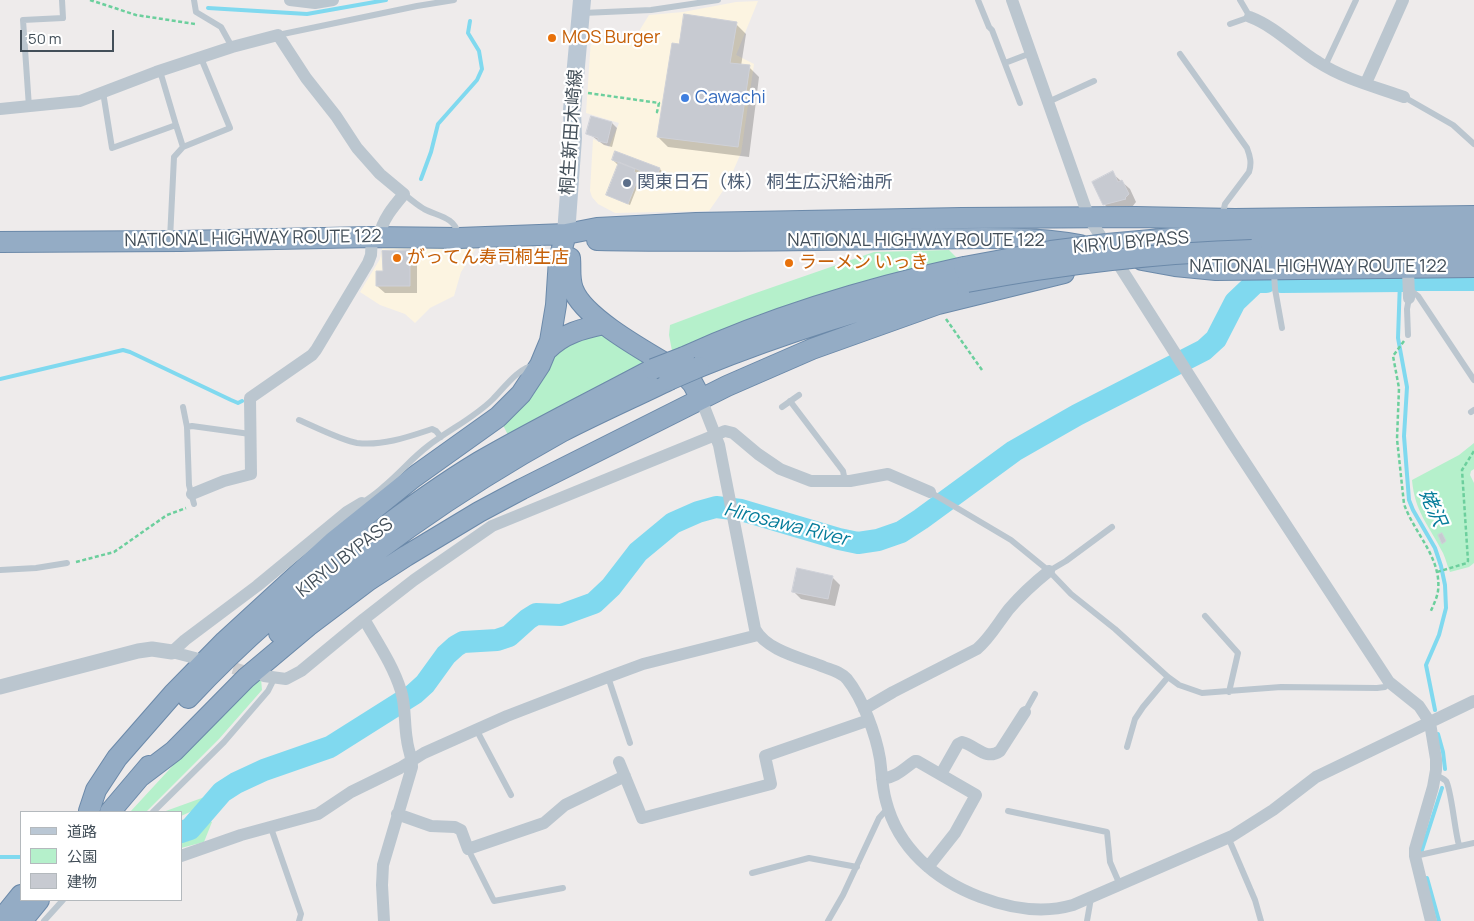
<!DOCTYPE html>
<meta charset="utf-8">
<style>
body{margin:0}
#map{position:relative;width:1474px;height:921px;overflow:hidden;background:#eeebeb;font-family:Manrope,"Noto Sans JP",sans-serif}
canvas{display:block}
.legend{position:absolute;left:20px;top:811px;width:162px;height:90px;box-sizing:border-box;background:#fff;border:1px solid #b4b9bd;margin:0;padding:6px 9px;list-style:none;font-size:15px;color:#434f59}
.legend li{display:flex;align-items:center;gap:10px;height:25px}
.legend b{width:25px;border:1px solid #b4b9bd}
.scale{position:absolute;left:20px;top:30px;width:94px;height:22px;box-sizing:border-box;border:2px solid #434f59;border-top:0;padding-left:6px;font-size:15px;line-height:18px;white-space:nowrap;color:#434f59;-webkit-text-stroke:4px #fff;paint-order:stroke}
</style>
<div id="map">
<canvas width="1474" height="921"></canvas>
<ul class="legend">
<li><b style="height:6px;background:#bac7d4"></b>道路</li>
<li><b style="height:14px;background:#b5f0cb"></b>公園</li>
<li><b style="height:14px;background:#c7cad1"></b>建物</li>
</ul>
<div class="scale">50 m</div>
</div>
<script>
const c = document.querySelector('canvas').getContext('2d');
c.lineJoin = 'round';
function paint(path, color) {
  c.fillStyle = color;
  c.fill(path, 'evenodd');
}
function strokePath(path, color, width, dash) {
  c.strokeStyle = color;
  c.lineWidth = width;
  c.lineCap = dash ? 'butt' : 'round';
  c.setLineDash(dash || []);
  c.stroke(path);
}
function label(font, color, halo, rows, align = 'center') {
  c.font = font + ' Manrope,"Noto Sans JP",sans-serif';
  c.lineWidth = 4.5;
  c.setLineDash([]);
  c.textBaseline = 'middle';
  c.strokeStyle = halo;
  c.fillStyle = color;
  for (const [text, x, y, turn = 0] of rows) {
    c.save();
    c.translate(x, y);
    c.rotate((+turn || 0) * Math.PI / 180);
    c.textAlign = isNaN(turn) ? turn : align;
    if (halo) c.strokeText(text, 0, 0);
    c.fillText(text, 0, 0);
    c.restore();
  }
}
paint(new Path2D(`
 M758 1 736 55 754 64 741 153 727 185 709 211 615 213 598 204 592 197 590 191 593 139 609 147 619 123 586 113 591 39 633 41 649 15 683 12 736 2Z
 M478 245 461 272 454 296 430 308 415 323 405 314 380 305 360 292 380 259 382 248Z`), '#fcf4e1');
paint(new Path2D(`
 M949 250 960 261 672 351 669 335 670 325 750 295 874 252Z
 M599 334 607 336 647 362 588 392 508 435 501 421 559 346Z
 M1474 443V469L1471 471 1470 475 1474 483V563L1469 567 1450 572C1447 566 1446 559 1443 553 1429 525 1415 513 1412 480L1459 455Z
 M261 679 262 690 219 739 146 812H130L227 707Z
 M307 760 181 816V812H163Z
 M207 819 212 822 204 842 181 848V837C192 834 200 828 207 819Z`), '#b5f0cb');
paint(new Path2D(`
 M736 24 746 34 741 66 749 67 759 77 749 157 668 147 658 137 680 45Z
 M612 123 617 128 612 147 604 145 588 133Z
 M616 152 660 169 664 174 660 185 641 177 630 205 607 195 618 165 613 160Z
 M1112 173 1130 189 1136 202 1132 207 1112 212 1104 204Z
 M409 251 417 259V293H385L377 286 384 272Z
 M832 577 840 585 835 606 801 599 793 591Z`), '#0003');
strokePath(new Path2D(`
 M208 8 307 14 386 0
 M421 179 431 152 438 124 477 80 482 69 479 51 468 33 470 21
 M1400 281 1398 338 1407 387 1404 436 1409 500 1413 510 1435 548 1441 566 1445 585 1446 608 1439 635 1426 665 1435 710
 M0 379 123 350 130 352 231 400 238 403 242 401
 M1438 734 1443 752 1445 769
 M1422 850 1442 788
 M0 857H21
 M1427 878 1439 921`), '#80d9ef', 4);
strokePath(new Path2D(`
 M1415 280H1474
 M1281 282 1404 281
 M181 832 190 829 222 792 236 783 264 770 330 747 414 694 425 684 446 655 456 646 463 642 497 640 509 636 528 619 536 614 561 615 594 603 611 587 638 552 673 523 698 512 716 507 741 510 839 539 858 543 878 540 901 532 921 519 1014 451 1077 415 1204 350 1216 339 1235 302 1256 282H1266`), '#80d9ef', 22);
const building = new Path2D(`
 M684 14 737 22 730 63 750 65 738 147 657 137 672 43 679 44Z
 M591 116 612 122 607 143 598 141V138L586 134Z
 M615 151 660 168 655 180 634 172 635 169 612 160Z
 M619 162 641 171 628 204 606 195Z
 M1113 171 1118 182 1122 180 1129 194 1125 198 1126 199 1103 205 1092 182Z
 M410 250V286H376V271H383L382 251Z
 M1442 533 1446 541 1442 544 1438 535Z
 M797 568 833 576 828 599 792 592Z`);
paint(building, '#c7cad1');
strokePath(building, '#cfd1d8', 1);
strokePath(new Path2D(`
 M216 663 257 675`), '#ccccce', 12, [12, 6]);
const trunk = new Path2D(`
 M597 240C696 242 795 240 894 239 955 239 1019 234 1080 245
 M0 242 180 241 372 237 459 238 566 234 597 228 696 223 962 218 1136 217 1235 219 1474 216
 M1107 244 1184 237 1250 235 1474 231
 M1252 250 1474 247
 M570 258C571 268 569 279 573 289 584 320 656 357 685 375L693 384 701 399
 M1142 260 1175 266 1216 270 1474 267
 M548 349C564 333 582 329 604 324
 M684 357C774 316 868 288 964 267
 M699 367C785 332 876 304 967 282
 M279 633C364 554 462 487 563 431 598 413 634 397 669 380
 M188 698C243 639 305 586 370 538 405 511 441 485 479 462 536 429 595 400 653 369
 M141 776 174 751 246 678 308 626 369 580 406 556 479 512 522 489 727 386 812 349 938 304 1064 273
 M89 811 96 790 117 758 173 694 225 641 333 542 414 477 498 417 521 394 540 365 550 341 556 305 559 259 566 234
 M110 812 149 766
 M0 921 21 895
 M22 921 39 900`);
strokePath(trunk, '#6b89a9', 22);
strokePath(new Path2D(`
 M90 0 136 15 195 24
 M588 93 659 103 657 112 660 113
 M946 319 982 370
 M1404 341 1393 356 1399 388 1397 439 1404 504C1414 533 1442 558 1438 591 1437 598 1433 606 1430 613
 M76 562 114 552 167 515 186 508
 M1437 572 1467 563 1468 561 1462 470 1474 451`), '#6ccf9d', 2.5, [4, 2.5]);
strokePath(new Path2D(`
 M194 0 196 12 221 27 232 47
 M978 0 989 27 992 30 1020 103
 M583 13 651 10 718 0
 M1230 24 1250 17 1240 0
 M278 35 417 6 454 0
 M1180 54 1247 148C1250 156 1252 163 1249 172L1225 204 1222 217
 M1005 63 1031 53
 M1325 66 1356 0
 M103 92 112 148 176 125 160 71
 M1404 97 1453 125 1474 144
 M1048 102 1094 81
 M29 107 23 20 63 18 62 0
 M183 147 230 128 201 58
 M404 194C410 199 417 205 424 209 437 216 455 217 458 234
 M170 239 174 157 183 147 176 125
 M1274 273 1275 289 1282 328
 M1409 289 1418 296 1474 380
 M1408 335 1407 309 1409 298
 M790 401 843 471 845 481
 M183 407 187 427 189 485 194 504
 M782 407 799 395
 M1471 412 1474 410
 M299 420C313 426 343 441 357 443 383 446 408 437 432 429L436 431 441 437
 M187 427 192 426 250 434
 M930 492 1011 540 1049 571 1071 594 1115 629 1168 677 1179 685 1202 693 1281 687 1377 688 1385 687 1389 682
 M362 503C369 498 377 493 383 487 399 474 412 458 428 446 450 429 474 418 493 399 503 389 520 366 534 366
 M0 570 36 568 67 563
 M1049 571 1066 561 1112 527
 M1205 616 1238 653 1229 692
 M608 677 630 743
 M1025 712 1035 694
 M476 729 511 795
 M1127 747 1135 719 1143 707 1168 677
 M1436 776C1440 777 1443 778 1446 781 1451 787 1455 833 1459 845
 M1008 811 1107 832 1110 862 1120 885
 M153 812 224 742 268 691 274 679
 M271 828 301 914 299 921
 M1228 837 1255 900 1261 921
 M468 849 494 901 563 888
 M1415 856 1474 843
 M752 873 809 858 857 867
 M44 921 63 900
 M828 921 843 895 879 818 888 808
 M1087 921 1091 898`), '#bbc6cf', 6);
strokePath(new Path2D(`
 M290 0 315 3 333 0
 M1012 0 1089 218 1231 441 1389 682 1419 706 1425 715 1430 723 1436 759V770L1433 787 1415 849V856L1431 921
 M1250 17C1276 27 1295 48 1318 62 1344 79 1376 87 1404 97
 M1366 83 1403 0
 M0 109 80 101 156 72 232 47 278 35 306 78 336 116 357 148 380 174 404 194C393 207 382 220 379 237
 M1408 268 1409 298
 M701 399 719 445 755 629C767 651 802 658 824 667 832 670 841 672 847 679 863 699 876 735 880 759 882 773 882 787 886 801 898 848 935 880 980 897 1009 908 1042 914 1073 905L1232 836 1273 810 1316 777 1474 701
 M192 494 224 481 251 474 250 398 312 355 316 350 368 263 371 255 372 237
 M364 619C377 642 393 665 401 691 406 707 404 724 407 740 408 750 412 757 412 767L383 865 382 885 384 921
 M172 652 185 640 257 586 347 512 362 503 369 513
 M172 652 195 658
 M264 676 286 679 301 671 364 619 414 580 492 526 725 431 733 433 758 454 780 469 811 481H850L888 474 930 492
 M864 709 893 692 977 649C990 638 998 623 1009 609 1021 595 1034 583 1049 571
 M619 762 642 818 771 784 765 756 869 720
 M941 774 958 744 962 742C977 746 986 761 1000 751L1025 712
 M882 779C897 777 903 769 915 761H917L976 795 955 833 928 867
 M397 814 431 826 455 827 461 830 468 849 544 823 565 805 625 776
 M181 856 241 835 318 814 351 792 400 768 424 753 507 716 608 677 643 664 758 635`), '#bbc6cf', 12);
strokePath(new Path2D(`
 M0 687 138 651 152 649 172 652`), '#bbc6cf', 15);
strokePath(new Path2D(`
 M566 234 573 138 572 110 582 0`), '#bac7d4', 18);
strokePath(trunk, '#94acc5', 20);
const trunkBridge = new Path2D(`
 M964 267 1051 251 1107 244
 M967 282C1061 264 1155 253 1252 250
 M653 369 684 357
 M669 380 699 367`);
strokePath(trunkBridge, '#6b89a9', 22, []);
strokePath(trunkBridge, '#94acc5', 20);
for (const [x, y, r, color] of [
 [552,38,5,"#e8710a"],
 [685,98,5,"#3f7fe0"],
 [627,183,5,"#5c6f8a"],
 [397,258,5,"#e8710a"],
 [789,263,5,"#e8710a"]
]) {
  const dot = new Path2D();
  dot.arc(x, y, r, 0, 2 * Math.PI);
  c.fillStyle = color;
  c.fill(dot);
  strokePath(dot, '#fff', 2);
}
label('18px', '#c56008', '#fff', [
 ["MOS Burger",562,38],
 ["がってん寿司桐生店",407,258],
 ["ラーメン いっき",799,263]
], 'left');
label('18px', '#366cbe', '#fff', [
 ["Cawachi",695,98]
], 'left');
label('18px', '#434f59', '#fff', [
 ["桐生新田木崎線",572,132,-86],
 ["NATIONAL HIGHWAY ROUTE 122",253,239,-1],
 ["NATIONAL HIGHWAY ROUTE 122",916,241],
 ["KIRYU BYPASS",1131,243,-5],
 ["NATIONAL HIGHWAY ROUTE 122",1318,267],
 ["KIRYU BYPASS",345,558,-38]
]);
label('18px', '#4e5e75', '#fff', [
 ["関東日石（株） 桐生広沢給油所",637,183]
], 'left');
label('italic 19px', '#067d9b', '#fff', [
 ["姥沢",1432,508,66],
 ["Hirosawa River",786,525,14]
]);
</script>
